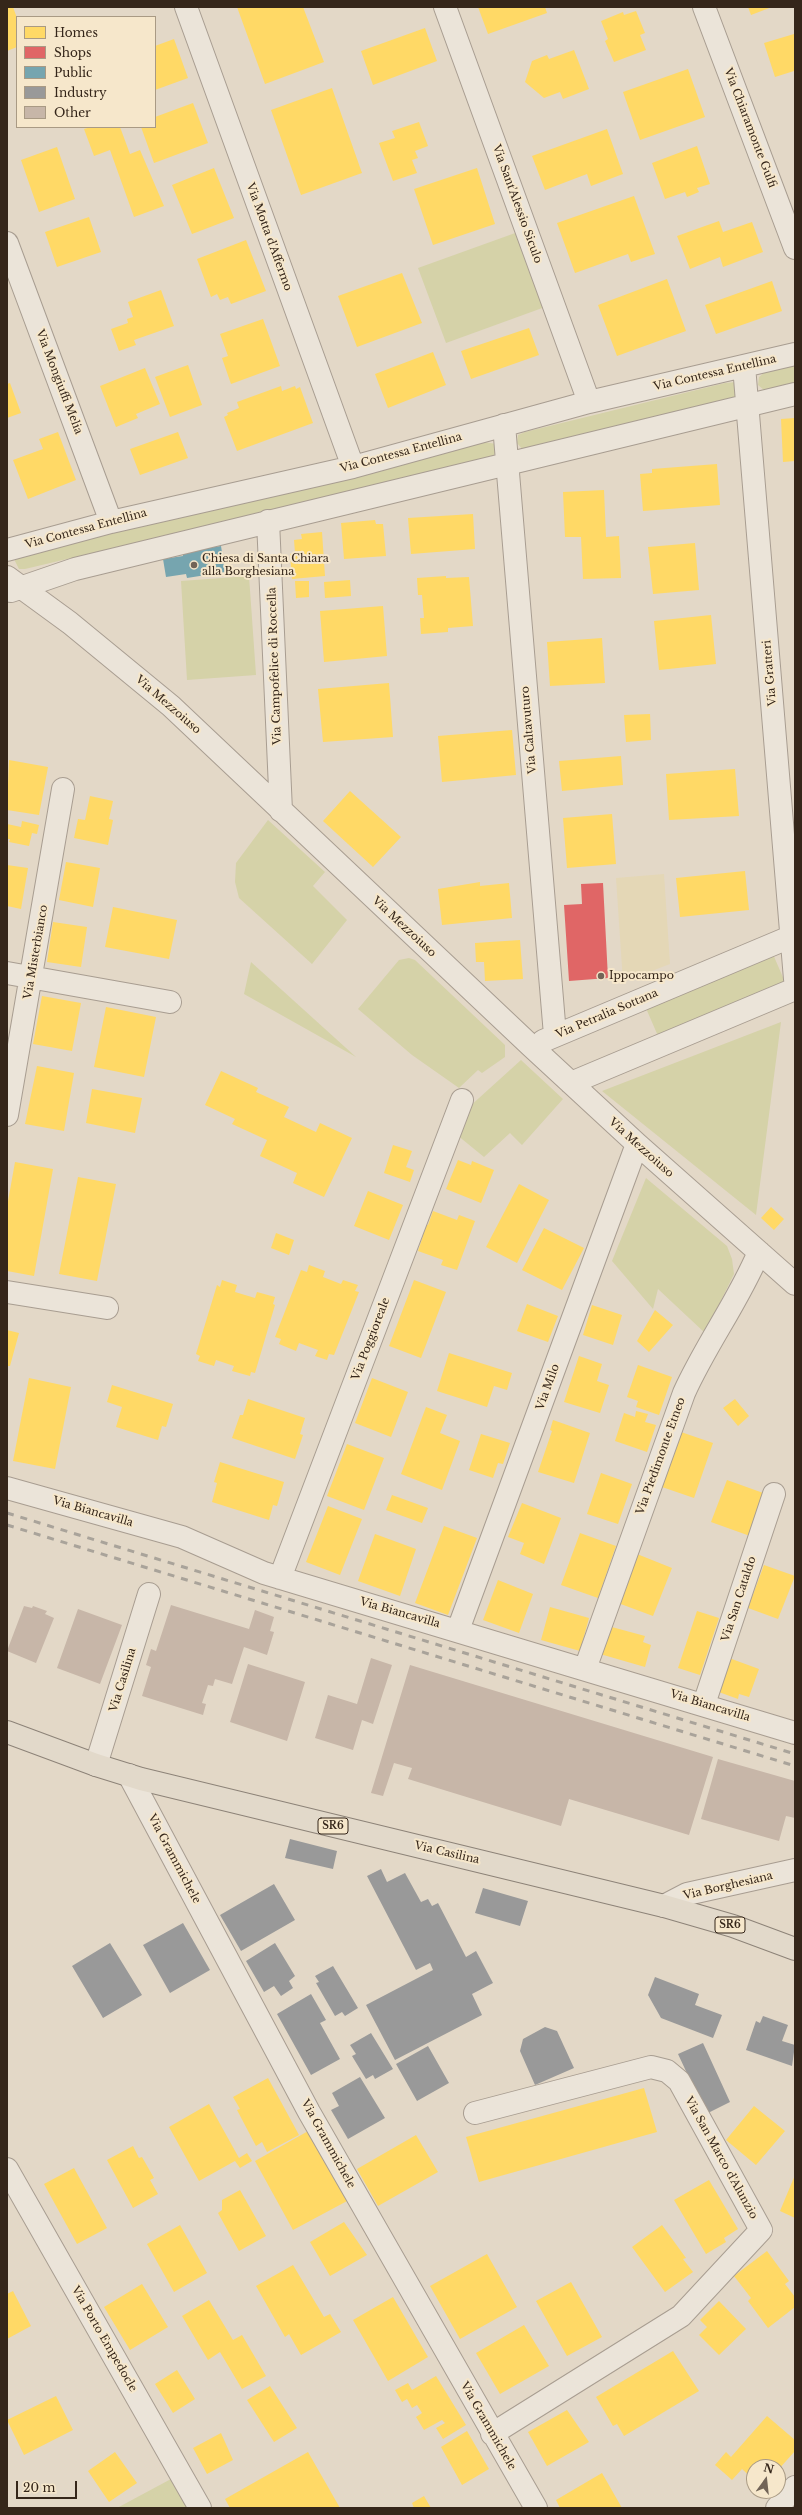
<!DOCTYPE html>
<style>
body{margin:0}
#map{position:relative;width:802px;height:2515px;overflow:hidden;background:#e3d8c7;font-family:"Libre Baskerville",serif}
canvas{display:block}
.frame{position:absolute;inset:0;border:8px solid #35261a;pointer-events:none}
.legend{position:absolute;left:16px;top:16px;width:140px;height:112px;box-sizing:border-box;background:#f6e7cb;border:1px solid #a99a84;margin:0;padding:5px 7px;list-style:none;font-size:12px;color:#35261a}
.legend li{display:flex;align-items:center;gap:8px;height:20px}
.legend b{width:20px;border:1px solid #a99a84}
.north{position:absolute;left:746px;top:2459px;width:40px;height:40px;box-sizing:border-box;background:#f6e7cb;border:1px solid #a99a84;border-radius:50%;rotate:15deg;font-size:11px;font-weight:700;line-height:16px;text-align:center;color:#35261a}
.north::after{content:'';display:block;margin:auto;width:14px;height:18px;background:#726457;clip-path:polygon(50% 0,100% 100%,50% 72%,0 100%)}
.scale{position:absolute;left:16px;top:2481px;width:61px;height:18px;box-sizing:border-box;border:2px solid #35261a;border-top:0;padding-left:5px;font-size:12px;line-height:14px;white-space:nowrap;color:#35261a;-webkit-text-stroke:3px #f6e7cb;paint-order:stroke}
</style>
<div id="map">
<canvas width="802" height="2515"></canvas>
<div class="frame"></div>
<ul class="legend">
<li><b style="height:11px;background:#ffd966"></b>Homes</li>
<li><b style="height:11px;background:#e06666"></b>Shops</li>
<li><b style="height:11px;background:#76a5af"></b>Public</li>
<li><b style="height:11px;background:#999"></b>Industry</li>
<li><b style="height:11px;background:#c7b6a8"></b>Other</li>
</ul>
<div class="north">N</div>
<div class="scale">20 m</div>
</div>
<script>
const c = document.querySelector('canvas').getContext('2d');
c.lineJoin = 'round';
function paint(path, color) {
  c.fillStyle = color;
  c.fill(path, 'evenodd');
}
function strokePath(path, color, width, dash) {
  c.strokeStyle = color;
  c.lineWidth = width;
  c.lineCap = dash ? 'butt' : 'round';
  c.setLineDash(dash || []);
  c.stroke(path);
}
function label(font, color, halo, rows, align = 'center') {
  c.font = font + ' "Libre Baskerville",serif';
  c.lineWidth = 4;
  c.setLineDash([]);
  c.textBaseline = 'middle';
  c.strokeStyle = halo;
  c.fillStyle = color;
  for (const [text, x, y, turn = 0] of rows) {
    c.save();
    c.translate(x, y);
    c.rotate((+turn || 0) * Math.PI / 180);
    c.textAlign = isNaN(turn) ? turn : align;
    if (halo) c.strokeText(text, 0, 0);
    c.fillText(text, 0, 0);
    c.restore();
  }
}
paint(new Path2D(`
 M664 874 670 964 623 982 616 878Z`), '#e4d7b6');
paint(new Path2D(`
 M518 232 545 307 446 343 418 268Z
 M795 365V384L764 390 758 385 759 377 765 372Z
 M737 382V396L733 398 523 450 517 443 518 435 525 432 725 383Z
 M484 442 496 444 497 450 492 458 25 569H19L14 559 16 555Z
 M249 576 256 675 187 680 181 581Z
 M268 820 325 872 313 886 347 920 312 964 239 898 235 882 236 863Z
 M772 952 785 982 658 1036 645 1006Z
 M409 958 415 960 505 1045V1057L482 1073 478 1070 459 1088 412 1055 358 1009 399 960Z
 M251 962 356 1057 244 994Z
 M781 1022 756 1215 602 1091Z
 M521 1060 563 1099 522 1145 510 1133 484 1157 457 1135 468 1108Z
 M646 1178 727 1246 732 1259 734 1274 705 1333 658 1289 653 1309 612 1261Z
 M171 2479 188 2508H117Z`), '#d5d2a8');
paint(new Path2D(`
 M7 7H13L17 18V47L7 51Z
 M237 7H303L324 62 265 84Z
 M478 7H545L547 13 488 34Z
 M748 7H772L751 15Z
 M636 11 645 33 640 35 646 50 614 62 605 41 608 39 601 21 623 12 624 15Z
 M425 28 437 61 373 85 361 51Z
 M794 34V71L775 77 764 43Z
 M174 39 188 78 155 90V46Z
 M574 50 589 89 563 99 560 92 544 98 525 82 532 61 547 55 549 59Z
 M688 69 705 117 640 140 623 92Z
 M332 88 362 173 301 195 271 110Z
 M193 103 208 143 154 163 141 127H155V117Z
 M419 122 428 146 415 151 418 158 412 160 417 173 393 181 379 143 395 138 392 131Z
 M91 127H120L130 154 140 150 164 206 134 217 110 150 94 156 84 129Z
 M607 129 623 174 591 186 587 174 545 190 532 156Z
 M697 146 710 184 697 188 699 192 687 197 685 192 665 199 652 163Z
 M57 147 75 199 39 212 21 160Z
 M214 168 234 218 192 234 172 185Z
 M477 168 495 224 433 245 414 189Z
 M634 196 655 254 631 262 628 254 575 273 557 223Z
 M89 217 101 252 57 267 45 232Z
 M719 221 723 232 752 222 763 252 723 267 720 257 690 269 677 236Z
 M246 240 266 291 231 304 228 297 220 300 217 294 211 297 197 259Z
 M402 273 422 323 357 347 338 296Z
 M667 279 686 331 617 356 598 305Z
 M772 281 782 311 716 334 705 305Z
 M161 290 174 326 134 340 136 345 119 351 111 329 128 323 127 319 133 317 128 302Z
 M263 319 280 366 231 384 222 358 228 356 220 334Z
 M529 328 539 355 471 379 461 351Z
 M433 352 446 385 388 408 375 374Z
 M188 365 202 405 170 417 155 377Z
 M145 368 160 404 136 414 138 418 116 427 100 386Z
 M10 383 21 413 7 418V384Z
 M281 386 282 391 295 386 296 389 300 387 313 423 237 451 224 417 228 415 227 413 239 408 237 402Z
 M795 418V461L783 462 781 419Z
 M58 432 76 480 28 499 13 460 43 449 39 439Z
 M178 432 188 458 140 475 130 449Z
 M717 464 720 505 643 511 640 474 652 473V469Z
 M604 490 606 537 619 536 621 578 583 579 581 537H565L563 492Z
 M473 514 475 549 411 554 408 518Z
 M375 520 376 524H383L386 556 344 559 341 523Z
 M322 532 325 576 292 579 290 554 295 553 294 540 302 539 301 534Z
 M695 543 699 590 653 594 648 547Z
 M446 576V578L469 577 473 626 448 628V632L421 634 420 618H424L422 595H418L417 578Z
 M350 580 351 596 325 598 324 582Z
 M295 581H309V597L296 598Z
 M383 606 387 656 324 662 320 611Z
 M711 615 716 664 659 670 654 621Z
 M602 638 605 683 550 686 547 642Z
 M389 683 393 737 323 742 318 689Z
 M650 714 651 740 626 742 624 715Z
 M512 730 516 775 442 782 438 736Z
 M621 756 623 785 562 791 559 761Z
 M9 760 48 767 39 815 7 810Z
 M735 769 739 816 669 820 666 774Z
 M350 791 401 837 373 867 323 821Z
 M90 796 113 801 109 819 113 820 108 845 74 838 78 819 85 820Z
 M612 814 616 864 567 868 563 818Z
 M22 821 39 825 37 834 32 833 29 846 9 842 10 839H7V824L21 827Z
 M66 862 100 868 93 907 59 900Z
 M7 865 28 868 21 909 7 906Z
 M745 871 749 910 680 917 676 878Z
 M480 882V886L509 883 512 918 442 925 438 889Z
 M113 907 177 920 169 959 105 947Z
 M53 922 87 927 81 967 47 962Z
 M520 940 523 979 485 981 484 962H476L475 943Z
 M42 996 81 1003 72 1051 33 1044Z
 M106 1007 156 1017 144 1077 94 1067Z
 M37 1066 74 1073 64 1131 25 1124Z
 M221 1071 258 1088 256 1092 289 1107 284 1117 316 1132 320 1123 352 1138 324 1197 293 1183 297 1173 260 1156 267 1140 232 1124 235 1119 205 1105Z
 M92 1089 142 1098 135 1133 86 1123Z
 M393 1145 412 1151 406 1167 414 1170 410 1182 384 1173Z
 M458 1160 471 1165 472 1161 494 1170 481 1203 446 1189Z
 M15 1162 53 1169 34 1276 7 1271V1207Z
 M78 1177 116 1184 97 1281 59 1274Z
 M519 1184 549 1200 517 1263 486 1247Z
 M368 1191 403 1205 389 1240 354 1226Z
 M771 1207 784 1219 774 1230 761 1218Z
 M433 1211 457 1220 459 1215 475 1221 457 1270 441 1265 443 1260 418 1251 423 1236 419 1235 423 1224 428 1225Z
 M544 1228 584 1248 562 1290 522 1270Z
 M276 1233 294 1240 289 1255 271 1248Z
 M309 1265 325 1271 323 1277 341 1284 343 1280 358 1285 355 1291 359 1292 334 1355 329 1354 327 1360 315 1356 318 1350 299 1343 296 1351 279 1344 281 1339 275 1337 301 1270 307 1272Z
 M222 1280 237 1285 235 1292 255 1298 257 1292 275 1297 273 1304 275 1305 255 1373 251 1372 250 1376 232 1371 234 1366 216 1360 214 1366 198 1361 200 1356 196 1354 217 1285 220 1287Z
 M414 1280 446 1292 421 1358 389 1346Z
 M527 1304 558 1316 548 1342 517 1331Z
 M592 1305 622 1315 613 1345 583 1335Z
 M655 1310 673 1325 649 1352 637 1341Z
 M7 1330 19 1333 10 1366H7Z
 M449 1353 512 1373 507 1390 494 1386 487 1407 437 1391Z
 M579 1356 602 1364 597 1381 609 1385 600 1413 564 1402Z
 M638 1365 672 1377 659 1415 636 1407 638 1401 627 1397Z
 M29 1378 71 1387 55 1469 13 1461Z
 M372 1378 408 1392 391 1437 355 1423Z
 M112 1385 173 1404 166 1427 162 1426 158 1440 116 1427 122 1407 107 1402Z
 M248 1399 305 1418 300 1434 303 1435 295 1459 232 1438 240 1415H243Z
 M735 1399 749 1416 738 1426 723 1408Z
 M426 1407 447 1415 440 1433 460 1441 442 1490 401 1474Z
 M636 1411 648 1414 645 1422 656 1425 647 1452 615 1441 624 1413 635 1417Z
 M553 1420 590 1433 574 1483 538 1472 552 1431 550 1430Z
 M681 1432 713 1443 694 1498 662 1487Z
 M481 1434 510 1443 503 1464 498 1463 493 1478 469 1470Z
 M347 1444 384 1458 364 1510 327 1496Z
 M220 1462 284 1482 277 1506 273 1505 269 1520 212 1502 217 1483 214 1482Z
 M601 1473 632 1484 618 1524 587 1514Z
 M727 1480 766 1494 750 1536 711 1522Z
 M392 1495 428 1508 422 1523 386 1510Z
 M522 1503 561 1518 544 1564 520 1554 524 1543 508 1537Z
 M328 1506 362 1519 340 1575 306 1562Z
 M444 1526 477 1538 448 1615 415 1603Z
 M580 1533 616 1546 598 1598 561 1585Z
 M375 1534 416 1549 400 1596 358 1581Z
 M637 1554 672 1568 653 1616 618 1603Z
 M764 1565 795 1576 778 1619 748 1608Z
 M498 1580 533 1594 519 1633 483 1620Z
 M550 1607 589 1618 580 1651 541 1640Z
 M697 1611 719 1618 700 1675 678 1668Z
 M608 1626 645 1636 643 1642 651 1645 645 1667 600 1654Z
 M729 1658 759 1669 749 1697 739 1694 738 1699 716 1691Z
 M268 2078 299 2135 267 2152 262 2142 256 2146 237 2110 240 2109 233 2097Z
 M644 2088 657 2132 479 2182 466 2137Z
 M209 2104 239 2158 247 2153 252 2161 240 2168 235 2161 199 2181 169 2127Z
 M754 2106 785 2131 756 2165 726 2140Z
 M310 2130 349 2200 293 2230 255 2161Z
 M416 2135 438 2172 378 2206 357 2169Z
 M133 2146 139 2158 142 2157 154 2178 150 2180 158 2194 133 2208 107 2160Z
 M74 2168 107 2228 77 2244 44 2184Z
 M795 2175V2218L780 2211Z
 M709 2180 738 2229 724 2238 726 2242 706 2254 674 2200Z
 M240 2190 266 2236 239 2251 218 2213 222 2210V2200Z
 M344 2222 367 2255 330 2276 310 2242Z
 M180 2225 207 2273 174 2292 147 2244Z
 M662 2225 686 2258 683 2259 693 2272 665 2292 632 2247Z
 M767 2251 789 2281 785 2284 795 2297V2307L768 2328 748 2301 751 2298 734 2276Z
 M487 2254 517 2307 460 2339 430 2286Z
 M293 2265 324 2317 330 2314 341 2332 301 2355 289 2334 285 2337 256 2286Z
 M571 2282 602 2337 567 2356 536 2301Z
 M142 2284 168 2327 130 2350 104 2307Z
 M13 2291 31 2326 7 2339V2294Z
 M393 2297 428 2357 388 2381 353 2320Z
 M209 2300 233 2340 242 2335 266 2376 242 2389 220 2352 208 2360 182 2316Z
 M719 2301 746 2329 719 2355 699 2335 707 2327 700 2320Z
 M524 2325 549 2366 500 2394 476 2353Z
 M673 2351 699 2391 624 2436 617 2424 613 2426 596 2397Z
 M177 2370 195 2399 173 2413 155 2384Z
 M436 2376 466 2425 443 2439 436 2428 445 2423 442 2420 424 2430 416 2417 422 2413 417 2405 412 2408 407 2399 402 2402 395 2390 408 2383 412 2390Z
 M270 2386 297 2428 274 2442 247 2400Z
 M56 2396 73 2430 24 2455 7 2420Z
 M567 2410 589 2442 547 2466 528 2432Z
 M767 2416 795 2440V2451L778 2470V2467H754V2480L742 2469 732 2480 715 2465 726 2452 731 2457Z
 M467 2431 489 2469 462 2485 441 2447Z
 M221 2433 233 2460 207 2474 193 2448Z
 M115 2452 137 2483 109 2502 88 2471Z
 M308 2452 340 2508H230L225 2499Z
 M602 2473 622 2508H560L556 2500Z
 M424 2496 431 2508H414L412 2503Z`), '#ffd966');
paint(new Path2D(`
 M603 883 608 978 569 981 564 905 582 904 581 884Z`), '#e06666');
paint(new Path2D(`
 M221 546 225 572 187 578 186 574 166 577 163 559 183 556V552Z`), '#76a5af');
paint(new Path2D(`
 M290 1839 337 1851 333 1869 285 1858Z
 M381 1869 387 1882 405 1873 421 1902 428 1899 432 1906 438 1903 466 1957 476 1951 493 1983 472 1994 482 2015 395 2060 366 2005 433 1970 430 1963 416 1970 367 1876Z
 M274 1884 295 1920 241 1951 220 1915Z
 M483 1888 528 1901 520 1926 475 1913Z
 M183 1923 210 1970 170 1993 143 1945Z
 M110 1943 142 1995 103 2018 72 1966Z
 M275 1943 295 1976 289 1981 293 1988 281 1996 274 1986 264 1992 246 1961Z
 M333 1966 358 2008 345 2016 342 2012 335 2016 316 1983 319 1982 315 1976Z
 M655 1977 699 1994 695 2005 722 2015 713 2038 661 2018 648 1995Z
 M311 1994 326 2020 320 2023 340 2059 311 2075 277 2014Z
 M763 2016 788 2025 782 2041 795 2045 792 2066 746 2050 756 2021 760 2023Z
 M545 2027 557 2031 574 2068 535 2085 520 2051 523 2039Z
 M371 2033 393 2069 375 2079 373 2075 366 2079 352 2056 356 2054 350 2045Z
 M703 2043 730 2102 706 2114 678 2054Z
 M428 2046 449 2083 417 2101 396 2064Z
 M360 2077 385 2118 348 2139 331 2110 339 2106 332 2093Z`), '#999');
paint(new Path2D(`
 M171 1605 249 1629 255 1610 274 1617 270 1631 274 1632 267 1655 244 1647 232 1684 215 1679 213 1686 208 1685 202 1703 206 1704 203 1715 142 1696 151 1667 146 1665 151 1649 156 1651Z
 M24 1606 32 1608 33 1606 47 1611 45 1614 54 1618 36 1663 7 1651Z
 M78 1609 122 1625 100 1684 57 1668Z
 M371 1658 392 1665 373 1724 362 1720 353 1750 315 1738 328 1695 357 1704Z
 M248 1664 305 1682 287 1741 230 1722Z
 M410 1665 713 1757 689 1835 569 1799 561 1826 408 1779 412 1768 394 1763 383 1796 371 1793Z
 M718 1759 795 1781V1818L786 1816 779 1841 701 1819Z`), '#c7b6a8');
const minor = new Path2D(`
 M186 7 353 467
 M445 7 589 402
 M704 7 795 248
 M7 243 111 522
 M744 366 795 979
 M504 425 555 1035
 M268 521 281 811
 M7 550 111 522 353 467 589 402 795 354
 M7 577 70 623 171 706 531 1046 637 1144 795 1284
 M11 591 75 569 795 394
 M7 973 170 1002
 M543 1041 795 935
 M571 1083 795 989
 M7 1115 63 789
 M7 1292 107 1308
 M7 1488 182 1537 264 1573 795 1733
 M280 1578 462 1100
 M458 1630 637 1144
 M585 1669 684 1393C706 1344 738 1302 759 1252
 M704 1704 774 1494
 M96 1765 149 1594
 M129 1775 309 2112 536 2508
 M664 1906 687 1894 795 1870
 M475 2113 651 2067 667 2071 679 2081 761 2230 681 2316 492 2434
 M7 2169 200 2508
 M777 2508 795 2487`);
const major = new Path2D(`
 M7 1732 96 1765 141 1779 664 1906 733 1926 795 1949`);
strokePath(minor, '#a89d91', 24);
strokePath(major, '#8d8378', 24);
strokePath(minor, '#ebe4d9', 22);
strokePath(major, '#e2d9ca', 22);
strokePath(new Path2D(`
 M7 1513 795 1754
 M7 1525 795 1766`), '#a9a39a', 3, [7, 7]);
for (const [x, y, r, color] of [
 [194,565,4,"#726457"],
 [601,976,4,"#726457"]
]) {
  const dot = new Path2D();
  dot.arc(x, y, r, 0, 2 * Math.PI);
  c.fillStyle = color;
  c.fill(dot);
  strokePath(dot, '#f6e7cb', 1.5);
}
for (const [x, y, w] of [
 [333,1826,30],
 [730,1925,30]
]) {
  const box = new Path2D();
  box.roundRect(x - w / 2, y - 8, w, 16, 3);
  c.fillStyle = '#f6e7cb';
  c.fill(box);
  strokePath(box, '#35261a', 1);
}
label('bold 10px', '#35261a', null, [
 ["SR6",333,1826],
 ["SR6",730,1925]
]);
label('11px', '#35261a', '#f6e7cb', [
 ["Via Chiaramonte Gulfi",750,128,69],
 ["Via Sant'Alessio Siculo",517,204,70],
 ["Via Motta d'Affermo",269,237,70],
 ["Via Contessa Entellina",715,373,-13],
 ["Via Mongiuffi Melia",59,382,69],
 ["Via Contessa Entellina",401,453,-15],
 ["Via Contessa Entellina",86,529,-15],
 ["Via Campofelice di Roccella",275,666,-92],
 ["Via Gratteri",770,673,-95],
 ["Via Mezzoiuso",168,705,41],
 ["Via Caltavuturo",529,730,-95],
 ["Via Mezzoiuso",404,927,43],
 ["Via Misterbianco",36,952,-80],
 ["Via Petralia Sottana",607,1014,-23],
 ["Via Mezzoiuso",641,1148,42],
 ["Via Poggioreale",371,1339,-69],
 ["Via Milo",548,1387,-70],
 ["Via Piedimonte Etneo",661,1456,-70],
 ["Via Biancavilla",93,1512,16],
 ["Via San Cataldo",739,1599,-72],
 ["Via Biancavilla",400,1613,16],
 ["Via Casilina",123,1680,-73],
 ["Via Biancavilla",710,1706,17],
 ["Via Casilina",447,1853,13],
 ["Via Grammichele",174,1859,62],
 ["Via Borghesiana",728,1886,-13],
 ["Via Grammichele",328,2144,61],
 ["Via San Marco d'Alunzio",721,2158,61],
 ["Via Porto Empedocle",104,2339,60],
 ["Via Grammichele",488,2426,60]
]);
label('11px', '#35261a', '#f6e7cb', [
 ["Chiesa di Santa Chiara",202,559],
 ["alla Borghesiana",202,572],
 ["Ippocampo",609,976]
], 'left');
</script>
